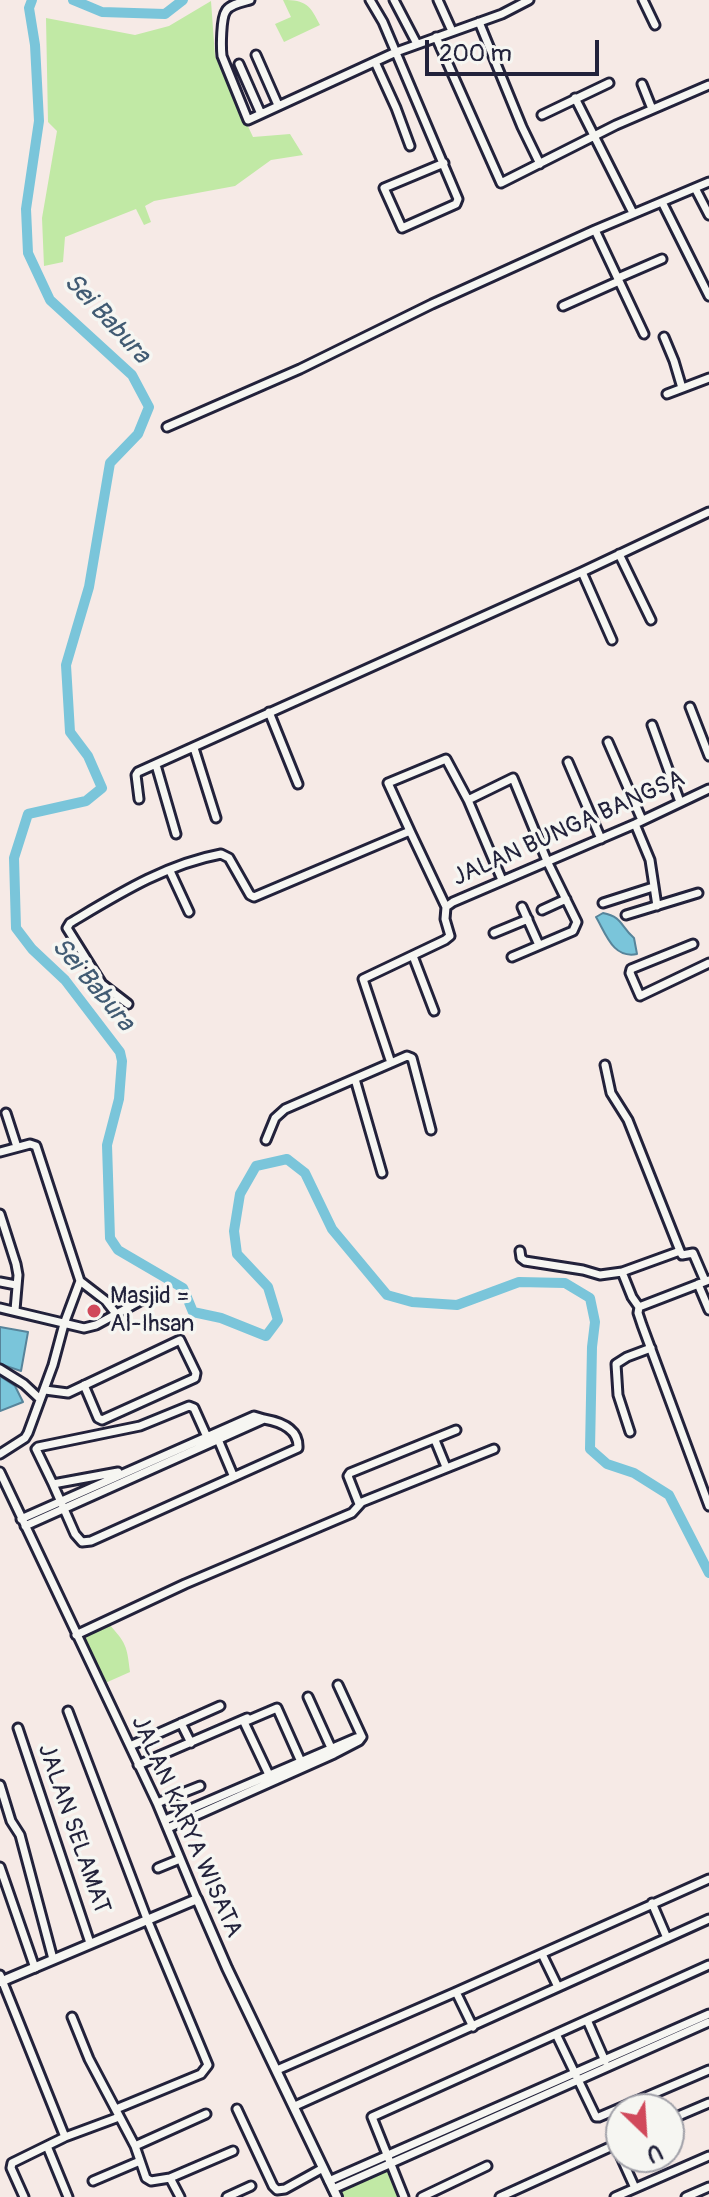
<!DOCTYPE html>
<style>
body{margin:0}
#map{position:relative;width:709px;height:2197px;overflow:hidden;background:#f6eae6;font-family:Pangolin,sans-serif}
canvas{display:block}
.north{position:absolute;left:605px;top:2093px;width:80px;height:80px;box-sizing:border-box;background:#f6f6f2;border:2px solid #a1a1a9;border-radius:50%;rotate:155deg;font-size:22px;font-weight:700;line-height:32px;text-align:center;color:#22223b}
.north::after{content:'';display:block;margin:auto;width:28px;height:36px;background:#d1495b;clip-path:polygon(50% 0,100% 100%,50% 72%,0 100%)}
.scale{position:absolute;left:425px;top:40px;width:174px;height:36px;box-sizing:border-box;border:4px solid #22223b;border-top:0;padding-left:10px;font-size:24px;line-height:28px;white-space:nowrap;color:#22223b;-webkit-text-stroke:6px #f6f6f2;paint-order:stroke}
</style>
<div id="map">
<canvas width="709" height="2197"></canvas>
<div class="north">U</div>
<div class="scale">200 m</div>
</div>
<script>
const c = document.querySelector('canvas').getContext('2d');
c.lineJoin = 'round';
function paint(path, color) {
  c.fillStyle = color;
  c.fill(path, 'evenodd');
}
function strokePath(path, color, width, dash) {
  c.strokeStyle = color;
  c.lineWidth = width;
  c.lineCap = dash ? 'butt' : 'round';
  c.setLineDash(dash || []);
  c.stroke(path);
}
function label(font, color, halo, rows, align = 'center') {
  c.font = font + ' Pangolin,sans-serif';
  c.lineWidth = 7;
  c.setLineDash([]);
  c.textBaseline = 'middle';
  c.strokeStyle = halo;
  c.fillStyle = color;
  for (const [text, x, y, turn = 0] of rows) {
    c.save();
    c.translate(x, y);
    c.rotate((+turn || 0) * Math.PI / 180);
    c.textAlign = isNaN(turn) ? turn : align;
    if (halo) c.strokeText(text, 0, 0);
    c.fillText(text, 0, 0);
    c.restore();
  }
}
paint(new Path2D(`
 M283 0C306 0 310 5 320 25L284 42 275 24 291 17Z
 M211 1 215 56 253 137 290 134 303 155 271 160 235 186 154 201 145 206 151 222 144 225 136 209 65 237 63 262 44 266 42 218 57 131 48 122 46 18 135 35 169 26Z
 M108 1623C126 1643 127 1645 130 1672L103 1684 80 1636Z
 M389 2169 403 2197H341L338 2192Z`), '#c1e9a5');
const water = new Path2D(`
 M603 913C623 917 620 926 634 938L637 954C613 959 606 934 596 917Z
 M0 1327 28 1332 21 1371 0 1364Z
 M0 1376 15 1386 23 1402 0 1411Z`);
paint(water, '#7ac5da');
strokePath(water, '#57849a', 2);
strokePath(new Path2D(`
 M32 0 29 8 35 45 39 121 26 209 28 253 50 300 132 375 149 407 138 434 110 463 89 587 66 665 70 732 88 756 102 788 86 801 28 814 14 858 16 928 32 949 65 980 120 1052 122 1061 119 1099 107 1145 110 1238 118 1250 183 1288 193 1312 221 1318 266 1336 278 1320 268 1287 237 1254 234 1231 240 1194 256 1166 287 1159 305 1173 332 1229 387 1295 412 1302 457 1305 519 1282 565 1283 590 1298 595 1322 592 1347 590 1449 607 1464 634 1473 669 1495 709 1573
 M73 0 102 12 165 14 183 0`), '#7ac5da', 10);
const minor = new Path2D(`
 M250 0C243 2 230 4 226 11 221 18 221 47 222 56L248 120 396 52 502 14 529 0
 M370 0 383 22 458 199 456 204 402 228 384 188 444 163
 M394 0 417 44
 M438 0 452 31
 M643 0 655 25
 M479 22 522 127 540 164
 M436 37 501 183 616 125 709 85
 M256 55 278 105
 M375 62 396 108 410 146
 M239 64 261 114
 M642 84 652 109
 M575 98 633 213
 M542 115 609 83
 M695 188 709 215
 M662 202 709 296
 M595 230 644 334
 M618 278 662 259
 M563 306 619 281
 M664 337 674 361 682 388
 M667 394 709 378
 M167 427 300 369 432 304 595 230 709 182
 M619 554 651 620
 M582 572 612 640
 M690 707 709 756
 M269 712 298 784
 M652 725 680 802
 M608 742 642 820
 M194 748 216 818
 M568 762 601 839
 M156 765 176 834
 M139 799 136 775 138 772 582 572 709 512
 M468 800 513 778 547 861 577 922 573 931 512 957
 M635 824 650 860 657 906
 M410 831 388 783 446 759 468 800 502 880
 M170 871 189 912
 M603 903 653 887
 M446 907 453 902 635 824 709 789
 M522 907 539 945
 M542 910 566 899
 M626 915 698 893
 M494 933 528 919
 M693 944 631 969 630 973 640 996 709 963
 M413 956 434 1011
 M128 1004 102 984 67 928 70 923C117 895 166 864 221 854L229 858 250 895 254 897 410 831 446 907 445 919 450 936 445 940 363 979 391 1063 285 1109 275 1118 266 1140
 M391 1063 407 1056 412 1058 431 1130
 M605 1065 611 1093 628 1120 680 1251
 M355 1079 382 1173
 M6 1113 17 1147
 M0 1152 30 1144 36 1146 80 1281 64 1324 53 1365 28 1433 25 1438 0 1454
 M0 1214 16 1264 18 1275 15 1310
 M520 1251 521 1258 525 1261 583 1270 600 1275 622 1272 680 1251
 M680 1251 682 1255 693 1253 705 1281
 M622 1272 632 1297 639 1307 638 1313 642 1325 709 1506
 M80 1281 106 1301 117 1315
 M0 1282 16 1285
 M698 1284 709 1310
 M639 1307 709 1280
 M0 1308 84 1328 96 1325 142 1300
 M0 1369 24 1384 40 1399
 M45 1390 68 1393 180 1340 196 1373 195 1378 102 1420 98 1418 84 1385
 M630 1432 618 1395 616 1364 627 1357 651 1348
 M217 1437 233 1475
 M435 1440 446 1467
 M0 1472 157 1803 197 1899
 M118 1472 53 1484 75 1534 82 1542 91 1541 298 1448C299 1429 281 1422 264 1419
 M53 1484 36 1449 38 1447 140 1426 189 1406 194 1408 207 1437
 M359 1504 348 1476 350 1473 456 1430
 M21 1519 254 1416 264 1419 25 1526
 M76 1635 185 1584 352 1513 362 1502 494 1449
 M338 1685 362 1737
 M308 1697 332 1750
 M68 1711 147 1919 208 2065 201 2074 116 2109
 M181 1723 191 1743
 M18 1728 90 1943
 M130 1746 220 1706
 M138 1765 247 1718
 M271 1779 244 1722 277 1708 302 1764
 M0 1785 11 1821 20 1835 53 1959
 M157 1803 200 1786
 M165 1820 356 1738
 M168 1828 334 1754 359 1741 362 1737
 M0 1867 35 1968
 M158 1868 180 1859
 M652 1903 667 1938
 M542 1954 558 1987
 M0 1975 65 2137
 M456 1992 473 2027
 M72 2017 89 2059 135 2146 146 2178 151 2181 170 2178 180 2197
 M587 2020 605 2061
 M556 2034 596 2117H599L709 2070
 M277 2070 456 1992 709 1879
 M295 2106 709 1919
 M237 2109 273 2186 277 2190 285 2189 323 2168
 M669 2120 709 2103
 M47 2146 68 2197
 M135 2146 206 2114
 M621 2157 635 2188
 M170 2178 233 2151
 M93 2181 140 2161
 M329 2181 709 2014
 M333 2189 709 2022
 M24 2197 11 2168 12 2163 65 2137 119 2117
 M227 2197 251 2186
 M404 2197 372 2117 709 1965
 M422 2197 487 2166
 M500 2197 621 2142
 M615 2197 709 2156
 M686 2197 709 2187`);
const tertiary = new Path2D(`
 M0 1982 197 1899 227 1968 337 2197`);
strokePath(minor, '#22223b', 13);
strokePath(tertiary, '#22223b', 14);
strokePath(minor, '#f6f6f2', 7);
strokePath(tertiary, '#f6f6f2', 8);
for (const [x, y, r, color] of [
 [94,1311,8,"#d1495b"]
]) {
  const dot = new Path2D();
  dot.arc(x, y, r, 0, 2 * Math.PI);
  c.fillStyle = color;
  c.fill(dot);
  strokePath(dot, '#f6f6f2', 3);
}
label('24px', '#22223b', '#f6f6f2', [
 ["JALAN BUNGA BANGSA",569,829,-24],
 ["JALAN KARYA WISATA",186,1827,66],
 ["JALAN SELAMAT",73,1829,71]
]);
label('24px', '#22223b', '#f6f6f2', [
 ["Masjid =",110,1297],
 ["Al-Ihsan",110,1325]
], 'left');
label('italic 26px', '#415b73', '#f6f6f2', [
 ["Sei Babura",106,319,47],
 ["Sei Babura",92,985,50]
]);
</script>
